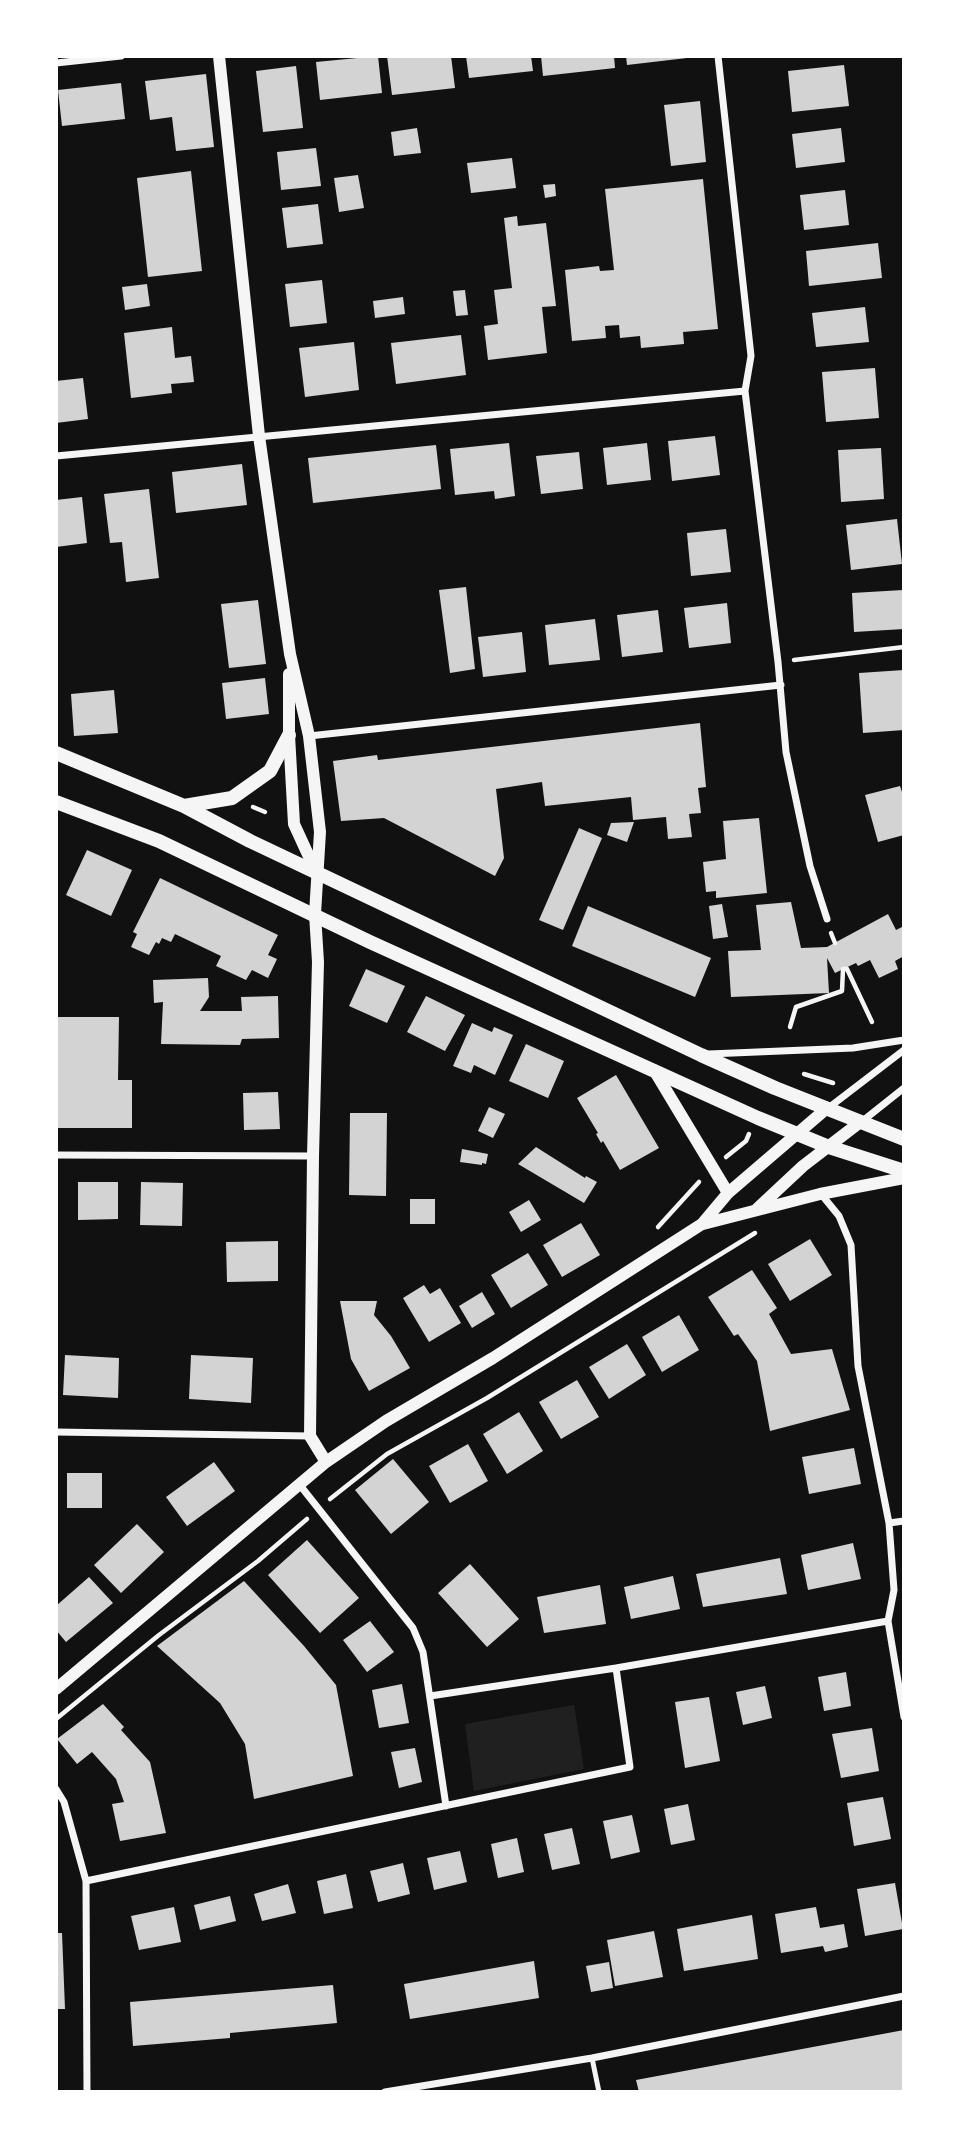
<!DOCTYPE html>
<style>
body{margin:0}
#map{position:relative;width:960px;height:2148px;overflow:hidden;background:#111;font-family:"Libre Baskerville",serif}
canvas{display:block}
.frame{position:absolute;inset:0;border:58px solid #fff;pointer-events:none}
</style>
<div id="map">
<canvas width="960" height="2148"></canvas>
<div class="frame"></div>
</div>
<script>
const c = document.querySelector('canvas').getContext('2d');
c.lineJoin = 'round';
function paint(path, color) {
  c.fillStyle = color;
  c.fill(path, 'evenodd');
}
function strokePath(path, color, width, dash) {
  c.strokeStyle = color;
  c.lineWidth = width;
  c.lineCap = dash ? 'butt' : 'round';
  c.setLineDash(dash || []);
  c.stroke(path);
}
paint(new Path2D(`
 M574 1705 584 1769 474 1791 465 1724Z`), '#202020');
paint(new Path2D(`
 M378 56 382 93 320 100 316 62Z
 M387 56H451L455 88 392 95Z
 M466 56H531L533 71 469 78Z
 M541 56H614L615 68 543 76Z
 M626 56H687V58L627 65Z
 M844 65 849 106 792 112 788 71Z
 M296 66 303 128 263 132 256 71Z
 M206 74 214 147 176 151 172 117 150 120 145 81Z
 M121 83 125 119 62 126 58 90Z
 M700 101 706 162 671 166 664 105Z
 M417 128 421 153 394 156 391 132Z
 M841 128 845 162 796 168 792 134Z
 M316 148 321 186 281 190 277 152Z
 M512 158 516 188 471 193 467 163Z
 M191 171 202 271 148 277 137 178Z
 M358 175 364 208 339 212 334 178Z
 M703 179 718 329 683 332 684 344 641 348 640 336 620 338 619 325 605 326 606 338 572 341 565 270 599 266 600 271 614 270 605 189Z
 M555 184 556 196 545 198 543 185Z
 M845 190 849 225 804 230 800 195Z
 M318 204 323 244 287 248 282 208Z
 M517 216 518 226 546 223 556 306 542 307 547 353 488 360 484 326 498 324 494 290 512 288 504 218Z
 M878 243 882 278 809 286 806 251Z
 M322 280 327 323 290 327 285 284Z
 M147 284 150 306 125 310 122 287Z
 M465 290 468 315 456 316 453 291Z
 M403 297 405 314 375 318 373 301Z
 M865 307 869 342 816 347 812 313Z
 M172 327 175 358 191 356 194 382 171 384 172 393 131 398 124 333Z
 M461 335 466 375 396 384 391 343Z
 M354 342 359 390 305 397 299 348Z
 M875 368 879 418 826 422 822 372Z
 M83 378 88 419 56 423V381Z
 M715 436 720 475 672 481 668 441Z
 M509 443 515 496 495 499 494 491 455 495 450 449Z
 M647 443 651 480 607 485 603 448Z
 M436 445 441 489 313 503 308 458Z
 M881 448 884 499 841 502 838 450Z
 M579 452 583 489 541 494 536 456Z
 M242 464 247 505 176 513 172 472Z
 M149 489 159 578 126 582 122 542 110 543 104 494Z
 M82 497 87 543 56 547V500Z
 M897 519 902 564 851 570 846 525Z
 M726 529 731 572 691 576 687 533Z
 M466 587 475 669 450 673 439 590Z
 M903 590 904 629 854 632 852 593Z
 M258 600 266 664 229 668 221 604Z
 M727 603 731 643 689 648 684 608Z
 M658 610 663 652 622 657 617 615Z
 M595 619 600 660 549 665 545 625Z
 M522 632 526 672 483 677 478 637Z
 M904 670V730L863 733 859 673Z
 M265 678 269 714 226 719 222 683Z
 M114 690 118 733 74 736 71 694Z
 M700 723 706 787 698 788 701 813 689 814 692 837 668 839 666 817 633 820 631 797 545 806 542 782 496 789 504 858 495 876 384 818 341 821 333 761 377 755 378 760Z
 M900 786 904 798V835L878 842 865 795Z
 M759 818 767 893 716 898V891L706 892 703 862 726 859 723 821Z
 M634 822 627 842 607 835 611 823Z
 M579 828 602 838 563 930 539 920Z
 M87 850 132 870 111 916 66 895Z
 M160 878 278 935 268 955 277 959 268 978 252 970 246 980 216 966 221 956 175 934 171 942 162 938 159 944 156 942 149 955 131 947 137 934 133 932Z
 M791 902 801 948 827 947 888 914 896 930 904 926V956L895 961 898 969 879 978 870 960 858 966 856 963 835 973 827 958 829 993 731 997 728 951 761 950 756 905Z
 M722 904 728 937 713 939 709 906Z
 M588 906 711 958 695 997 572 946Z
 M366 969 405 986 387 1023 349 1006Z
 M208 978 209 997 200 1011H242L241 997 278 996 279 1038 242 1039 240 1045 161 1044 163 1002 154 1003 153 980Z
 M426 996 465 1015 445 1051 407 1032Z
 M56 1017H119L118 1080H132V1128H56Z
 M472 1023 492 1032 494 1027 513 1035 495 1075 474 1065 471 1073 453 1066Z
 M526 1044 564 1061 548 1098 509 1081Z
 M616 1075 659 1148 620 1170 603 1141 601 1143 596 1134 598 1133 577 1098Z
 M278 1092 280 1129 244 1130 243 1093Z
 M489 1107 505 1114 493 1138 478 1131Z
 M350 1113H387L386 1196 349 1195Z
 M536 1147 585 1178 586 1176 597 1182 584 1203 518 1164Z
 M462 1149 488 1154 486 1164 482 1163V1165L460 1162Z
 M78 1182H118V1219L78 1220Z
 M141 1182 183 1183 182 1226 140 1225Z
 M410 1199H435V1224H410Z
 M529 1200 541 1220 521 1232 509 1212Z
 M581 1223 600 1255 562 1277 543 1245Z
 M810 1239 832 1275 790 1301 768 1264Z
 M278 1241V1281L227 1282 226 1242Z
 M528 1253 548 1285 511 1308 491 1275Z
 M752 1270 777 1308 769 1314 791 1354 832 1349 850 1410 770 1431 757 1361 738 1334 734 1336 708 1297Z
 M424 1285 430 1294 440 1288 461 1323 429 1342 403 1298Z
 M482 1292 495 1314 472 1328 459 1306Z
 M340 1301H377L374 1315 391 1336 410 1368 369 1391 351 1359Z
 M679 1315 699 1350 662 1372 642 1337Z
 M627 1344 646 1375 609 1399 589 1367Z
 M65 1355 119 1358 118 1398 63 1395Z
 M191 1355 253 1358 251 1403 189 1399Z
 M577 1380 599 1417 561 1439 539 1402Z
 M519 1412 543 1451 507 1474 483 1434Z
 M468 1444 488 1481 450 1503 429 1466Z
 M854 1448 861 1484 809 1494 802 1457Z
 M393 1459 429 1502 391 1534 355 1490Z
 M214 1462 235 1491 187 1526 166 1497Z
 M67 1473H102V1508H67Z
 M137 1524 164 1552 121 1593 94 1565Z
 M307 1540 359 1598 320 1633 268 1575Z
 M853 1543 861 1579 808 1590 801 1555Z
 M780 1558 787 1594 703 1607 696 1574Z
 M470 1564 519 1619 487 1647 438 1593Z
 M673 1576 680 1609 631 1619 624 1587Z
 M89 1577 113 1603 66 1642 56 1630V1606Z
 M244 1581 304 1646 336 1685 353 1776 254 1799 245 1744 220 1703 157 1646Z
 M600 1585 606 1624 544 1633 537 1597Z
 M370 1621 394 1652 367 1672 343 1640Z
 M846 1672 851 1706 824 1711 818 1677Z
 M402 1684 409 1723 379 1728 372 1690Z
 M765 1686 772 1718 743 1725 736 1692Z
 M709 1697 720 1761 685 1768 675 1702Z
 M103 1704 124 1727 121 1730 150 1762 166 1833 120 1841 112 1804 124 1802 116 1779 92 1752 77 1764 57 1739Z
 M872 1728 879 1771 841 1778 832 1734Z
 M415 1748 422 1782 399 1788 391 1752Z
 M883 1797 891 1839 854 1846 847 1803Z
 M688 1804 695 1840 671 1845 664 1809Z
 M632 1815 640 1852 611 1859 603 1821Z
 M572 1828 580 1864 552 1870 544 1834Z
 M517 1838 524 1872 498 1878 491 1844Z
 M460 1851 467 1882 434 1890 427 1858Z
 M403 1863 410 1894 378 1902 370 1871Z
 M346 1874 353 1908 324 1914 317 1881Z
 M895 1883 903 1929 865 1936 857 1889Z
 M288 1884 296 1913 262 1921 254 1894Z
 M230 1896 236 1921 200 1930 194 1905Z
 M174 1907 181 1942 139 1950 131 1916Z
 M816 1907 820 1928 844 1924 848 1947 825 1952 823 1946 781 1953 775 1914Z
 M752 1915 758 1959 684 1971 677 1929Z
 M654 1931 663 1977 615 1986 607 1940Z
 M56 1933H62L65 2009H56Z
 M534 1961 539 1998 410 2019 404 1984Z
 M609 1962 613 1988 591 1992 586 1966Z
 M333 1985 337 2023 230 2033V2038L133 2046 130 2002Z
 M904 2030V2092H639L636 2080Z`), '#d3d3d3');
strokePath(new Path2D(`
 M794 660 904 647
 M253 807 265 812
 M831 933 835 943
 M847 969 872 1022
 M790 1027 796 1007 842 991 843 969H847
 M804 1074 833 1083
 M726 1157 746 1141 749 1134
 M658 1227 699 1182
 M330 1499 387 1454 487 1398 755 1233
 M56 1719 159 1635 258 1561 307 1519`), '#f5f5f5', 4.5);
strokePath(new Path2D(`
 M592 2058 599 2092`), '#f5f5f5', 5);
strokePath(new Path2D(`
 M718 56 751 356 745 391 778 662 786 752 810 866 827 919
 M56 63 121 56
 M56 456 745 391
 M309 736 781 685
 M709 1054 853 1048 904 1040
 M827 1109 904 1050
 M860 1123 904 1088
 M56 1155 313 1156
 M821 1194 839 1216 851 1245 858 1366 889 1523 894 1590 888 1621 904 1717
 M56 1432 310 1436
 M299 1484 413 1628 423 1652 446 1806
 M889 1523 904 1521
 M430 1696 616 1668
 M56 1789 64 1802 86 1881 87 2092
 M86 1881 630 1767 616 1668 888 1621
 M385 2092 592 2058 904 1996`), '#f5f5f5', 7);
strokePath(new Path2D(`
 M219 56 259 436 290 654 309 736 320 832 315 914 318 962 313 1156 310 1436 326 1462
 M289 674V735L294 824 316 872
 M654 1070 728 1193
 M757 1209 803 1166 859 1123
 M703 1224 820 1194 904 1178
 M56 1689 326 1462 386 1421 493 1358 702 1224 728 1193 826 1109`), '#f5f5f5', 12);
strokePath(new Path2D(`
 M56 753 184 806 250 841 701 1055 775 1088 904 1139
 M56 802 159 841 370 942 758 1118 829 1147 904 1171
 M184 806 232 798 270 771 289 735`), '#f5f5f5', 14);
</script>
